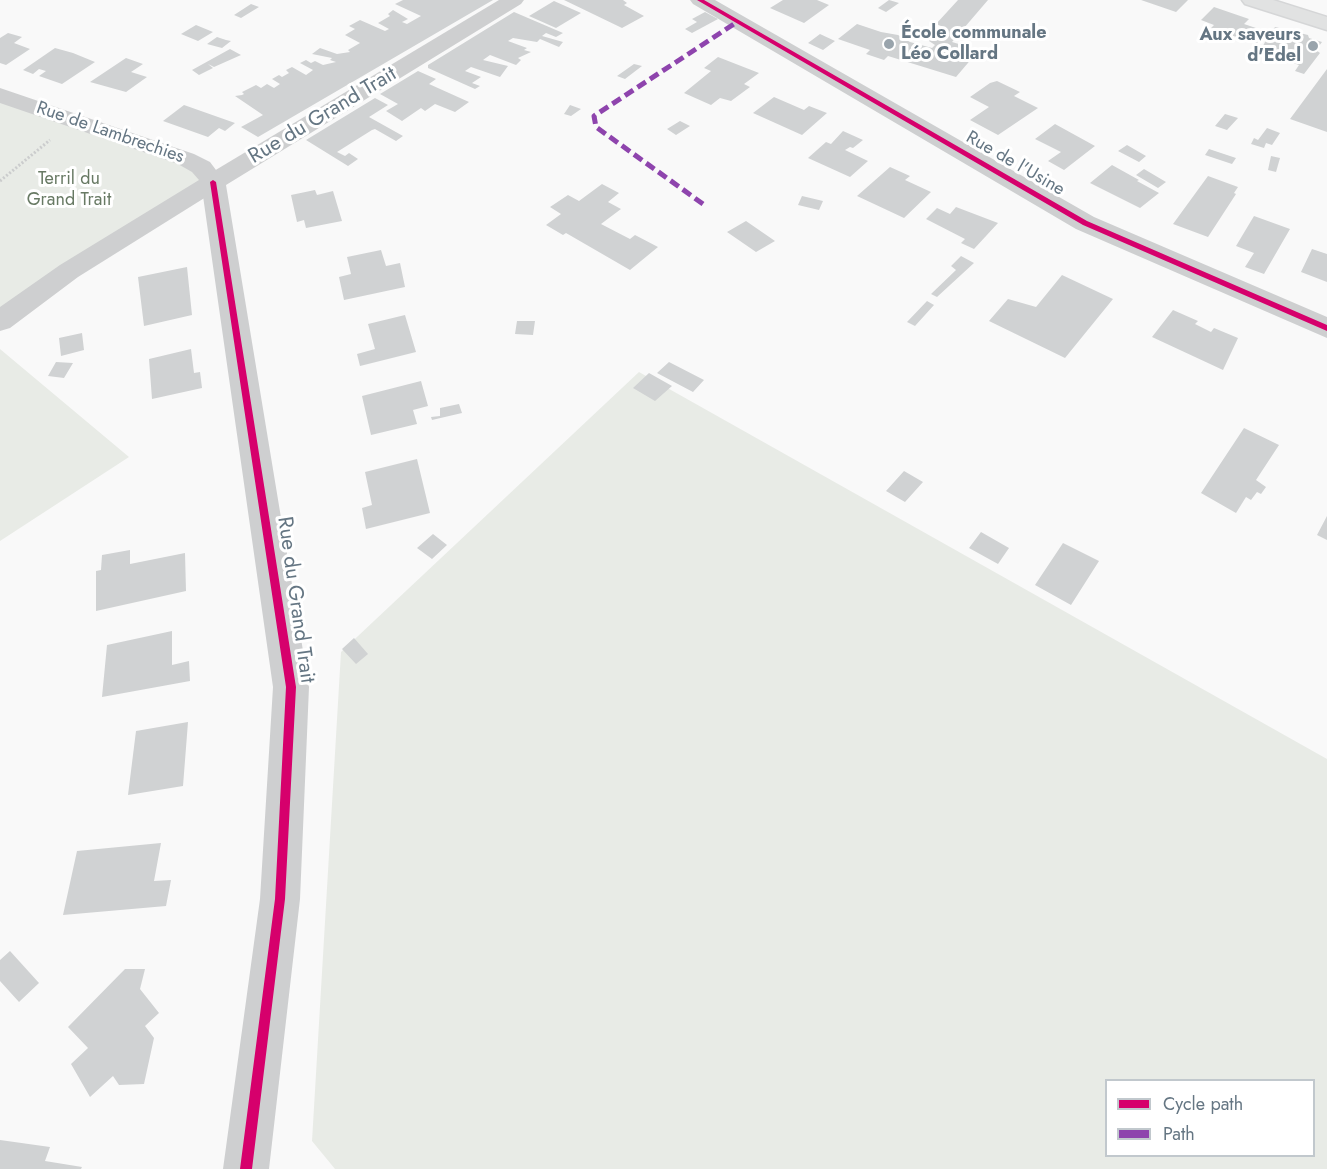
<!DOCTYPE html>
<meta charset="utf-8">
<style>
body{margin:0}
#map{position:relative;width:1327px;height:1169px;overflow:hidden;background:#f9f9f9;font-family:Jost,sans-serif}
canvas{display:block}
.legend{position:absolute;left:1105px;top:1079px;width:210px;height:78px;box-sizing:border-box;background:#fff;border:2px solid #c1c8cd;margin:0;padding:8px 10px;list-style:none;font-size:18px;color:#657683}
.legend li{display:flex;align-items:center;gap:12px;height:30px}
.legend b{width:30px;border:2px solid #c1c8cd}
</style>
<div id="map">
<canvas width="1327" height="1169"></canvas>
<ul class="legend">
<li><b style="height:8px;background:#d6006c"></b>Cycle path</li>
<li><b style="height:8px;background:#8e44ad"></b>Path</li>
</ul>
</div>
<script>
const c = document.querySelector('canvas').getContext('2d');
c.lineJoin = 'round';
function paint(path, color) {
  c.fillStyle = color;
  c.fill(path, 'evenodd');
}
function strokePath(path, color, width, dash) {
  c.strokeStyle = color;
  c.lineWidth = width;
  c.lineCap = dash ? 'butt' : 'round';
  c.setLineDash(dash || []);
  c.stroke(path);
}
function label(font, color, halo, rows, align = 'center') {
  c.font = font + ' Jost,sans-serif';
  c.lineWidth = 6;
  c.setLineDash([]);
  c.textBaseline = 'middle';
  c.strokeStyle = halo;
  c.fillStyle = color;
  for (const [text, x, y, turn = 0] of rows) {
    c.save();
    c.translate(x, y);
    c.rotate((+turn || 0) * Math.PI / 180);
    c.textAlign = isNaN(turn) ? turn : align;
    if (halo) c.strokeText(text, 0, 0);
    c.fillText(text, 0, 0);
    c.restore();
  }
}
paint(new Path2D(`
 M0 92 186 159 213 182 0 321Z
 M0 349 129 457 0 541Z
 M639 372 1327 759V1169H335L312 1141 341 652ZM1106 1080H1314V1156H1106Z`), '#e8ebe6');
paint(new Path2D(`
 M403 0H493L258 137 241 127 263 115 235 96 242 95 244 94 242 92 256 85 261 88 267 84 274 88 280 84 272 79 279 75 282 77 289 73 286 70 292 67 306 75 313 70 300 63 306 60 311 63 315 61 323 65 336 62 330 60 332 58 312 54 320 48 337 54 350 52 348 50 360 43 345 35 355 29 349 26 360 20 385 31 389 29 378 23 390 16 388 14 393 10 408 19 402 22 407 24 421 16 395 4Z
 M564 0H623L627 3 624 5 644 16 622 28Z
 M783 0H817L829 5 804 23 770 8Z
 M889 0 899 3 886 12 878 8Z
 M958 0H988L952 42 979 50 956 77 888 56 884 60 866 54 870 50 838 39 857 24 881 32 898 35 910 42 932 48 935 45 929 41 941 26 936 24Z
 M1141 0H1188L1176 12Z
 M554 1 581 13 556 28 529 16Z
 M251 4 259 7 241 18 234 15Z
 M1214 7 1249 19 1244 24 1271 33 1275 27 1308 35 1309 38 1322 42 1316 50 1320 53 1304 74 1295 71 1299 65 1268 54 1273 49 1263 46 1267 38 1263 37 1256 44 1211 28 1214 25 1201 20Z
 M514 12 563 33 556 37 546 33 542 36 563 42 559 47 540 39 537 42 513 38 508 41 527 48 524 50 531 52 518 58 521 60 516 65 490 55 483 60 508 66 500 77 471 67 465 71 481 77 472 83 480 86 475 89 428 68V65Z
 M705 12 718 19 692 33 685 29 697 22 692 19Z
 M196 25 213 32 198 41 181 34Z
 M8 33 22 37 14 43 30 49 6 65 0 63V38Z
 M820 34 835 41 823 50 808 43Z
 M217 37 226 40 231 41 222 48 207 44Z
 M55 48 73 53 95 62 62 84 39 76 46 71 39 69 33 74 23 70Z
 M230 49 241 55 214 67 208 64 213 68 199 75 192 70Z
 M718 57 759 73 744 84 750 87 731 101 720 98 711 105 684 93 711 71 704 68Z
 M126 58 143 64 131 72 147 77 126 92 90 82Z
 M634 64 642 66 625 79 617 76Z
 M1327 69V132L1290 119Z
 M418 71 436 79 429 84 469 102 455 112 435 104 425 111 421 108 402 121 386 111 398 104 380 94Z
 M997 81 1020 92 1014 96 1038 108 998 135 970 120 989 107 970 97 990 83Z
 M774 97 804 110 809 106 827 113 802 135 753 113Z
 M375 98 388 105 369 117 403 136 396 141 375 129 372 130 337 152 345 156 349 153 358 159 348 166 306 140Z
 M184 105 235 123 225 131 219 128 208 137 163 121Z
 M570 105 581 109 571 116 564 114Z
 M1225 114 1238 118 1227 130 1215 126Z
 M680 121 690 126 676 135 667 129Z
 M1055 124 1095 146 1064 170 1048 161 1061 152 1035 139Z
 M1267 128 1280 133 1272 145 1266 143 1264 148 1251 144 1254 138 1258 140Z
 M843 131 863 140 853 148 850 147 845 150 868 161 850 177 808 158 826 142 831 144Z
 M1127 145 1146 156 1139 162 1118 151Z
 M1209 149 1236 158 1232 164 1205 155Z
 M1271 156 1280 158 1276 172 1268 170Z
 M1112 165 1139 180 1137 181 1159 193 1140 208 1090 183Z
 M890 167 910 176 905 180 931 192 904 218 857 196Z
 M1144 169 1166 182 1158 188 1136 175Z
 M1208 176 1238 187 1234 193 1236 194 1208 237 1173 224Z
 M602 184 619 193 608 202 621 209 601 224 630 239 635 235 658 247 630 270 566 233 563 235 546 225 561 214 550 207 568 195 579 201Z
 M315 190 317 195 333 191 342 221 306 228 304 220 297 222 291 195Z
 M802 196 823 201 819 210 798 205Z
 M956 207 998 223 974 249 961 243 965 239 926 219 937 208 950 214Z
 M1254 216 1290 229 1264 274 1245 267 1254 253 1236 246Z
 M746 221 775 241 756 252 727 232Z
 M1312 249 1327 254V282L1301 272Z
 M381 250 386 266 400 263 405 287 344 300 339 277 351 274 347 257Z
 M961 256 974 263 937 297 931 294 956 270 951 266Z
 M187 267 192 315 144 326 138 277Z
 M1062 275 1113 299 1065 358 989 321 1008 299 1036 307Z
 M927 301 934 305 915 326 907 322Z
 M1173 310 1198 321 1195 324 1211 332 1214 328 1238 338 1223 370 1152 337Z
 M405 315 416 352 360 366 357 354 375 349 368 324Z
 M517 321H535L533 335 515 334Z
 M82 333 84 350 61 356 59 338Z
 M191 349 194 373 200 372 202 388 152 399 149 359Z
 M56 362 73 363 64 378 48 376Z
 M669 362 704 380 693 392 657 373Z
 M649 373 672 386 655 401 633 388Z
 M421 381 428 406 413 410 417 424 371 435 362 396Z
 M459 404 462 413 432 420 431 417 440 416V408Z
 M1244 428 1279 445 1256 480 1266 487 1261 494 1257 492 1251 500 1246 497 1236 513 1201 493Z
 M417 459 430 513 366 529 362 508 372 505 365 472Z
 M904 471 923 482 905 502 886 491Z
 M1327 516V540L1317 535Z
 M981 532 1009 548 998 564 969 548Z
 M433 534 447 545 432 559 417 548Z
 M1063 543 1099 561 1071 605 1035 585Z
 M130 550V564L185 553 186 591 96 611V571L101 570 102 555Z
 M172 631V665L189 661 190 681 102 697 107 645Z
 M354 638 368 654 356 664 342 649Z
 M188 722 183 786 128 795 136 731Z
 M161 843 154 881 171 880 166 906 63 915 77 851Z
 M10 951 39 983 19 1002 0 981V960Z
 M125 969H145L140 989 159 1013 145 1026 154 1038 144 1084 119 1085 113 1076 90 1097 71 1064 88 1048 68 1027Z
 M0 1140 50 1147 45 1161 82 1167 81 1169H0Z`), '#d0d2d3');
const secondary = new Path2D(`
 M1242 0H1273L1327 17V30L1245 4Z`);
strokePath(secondary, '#d5d6d7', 3);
strokePath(new Path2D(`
 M0 181 50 140`), '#cbcccd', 3, [2, 2]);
paint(new Path2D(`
 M690 0H715L1094 217 1327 317V338L1076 229 693 4Z
 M0 88 194 154 210 162 225 182 222 187 78 277 10 328 0 331V307L60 265 199 180 192 172 178 164 0 103Z`), '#cecfd0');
paint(new Path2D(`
 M499 0H524L521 4 226 185 309 687 300 899 269 1169H223L260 899 273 687 201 182 204 177Z`), '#cecfd0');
paint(secondary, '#e1e2e2');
strokePath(new Path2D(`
 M703 204 596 127 594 116 737 22`), '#8e44ad', 5, [10, 5]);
paint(new Path2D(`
 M697 0H704L1087 221 1327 325V331L1083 225Z
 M213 180 216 182 296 687 285 899 252 1169H240L275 899 286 687 210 182Z`), '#d6006c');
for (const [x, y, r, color] of [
 [889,44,6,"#99a4ac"],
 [1313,46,6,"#99a4ac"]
]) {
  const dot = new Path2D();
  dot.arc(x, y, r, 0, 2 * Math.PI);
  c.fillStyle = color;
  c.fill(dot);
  strokePath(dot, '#fff', 2);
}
label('bold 18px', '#657683', '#fff', [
 ["École communale",901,34],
 ["Léo Collard",901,55],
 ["Aux saveurs",1301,36,"right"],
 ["d'Edel",1301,57,"right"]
], 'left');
label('18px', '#657683', '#fff', [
 ["Rue de Lambrechies",110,133,19],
 ["Rue de l'Usine",1015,164,30]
]);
label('18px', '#687a64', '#fff', [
 ["Terril du",69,180],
 ["Grand Trait",69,201]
]);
label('21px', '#657683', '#fff', [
 ["Rue du Grand Trait",323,116,-31],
 ["Rue du Grand Trait",295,600,82]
]);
</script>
